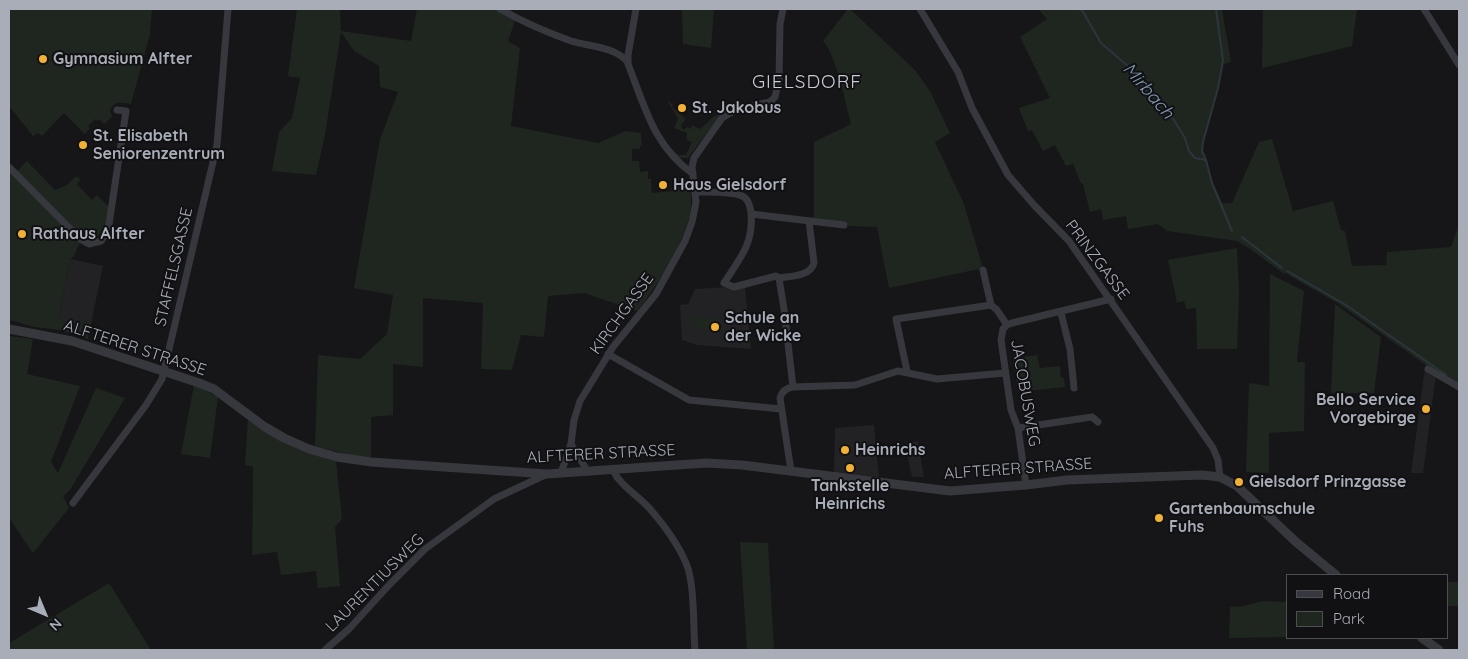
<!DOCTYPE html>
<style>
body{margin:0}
#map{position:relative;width:1468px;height:659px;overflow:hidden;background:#161618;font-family:Quicksand,sans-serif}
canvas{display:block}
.frame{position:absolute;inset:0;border:10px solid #a8adb8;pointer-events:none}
.legend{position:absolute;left:1286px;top:574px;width:162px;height:65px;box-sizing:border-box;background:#111113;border:1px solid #4d4f55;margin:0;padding:6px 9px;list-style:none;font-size:15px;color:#a8adb8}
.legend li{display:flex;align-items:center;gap:10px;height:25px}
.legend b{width:25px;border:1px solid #4d4f55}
.north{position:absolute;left:20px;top:589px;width:50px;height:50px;-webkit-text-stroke:4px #111113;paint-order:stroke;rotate:135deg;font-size:14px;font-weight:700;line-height:20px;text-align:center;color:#a8adb8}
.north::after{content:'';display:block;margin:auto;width:18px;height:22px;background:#a8adb8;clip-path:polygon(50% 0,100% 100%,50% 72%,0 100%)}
</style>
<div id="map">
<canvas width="1468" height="659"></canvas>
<div class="frame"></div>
<ul class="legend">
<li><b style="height:6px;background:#37383d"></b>Road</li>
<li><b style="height:14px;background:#1e261f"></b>Park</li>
</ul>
<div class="north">N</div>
</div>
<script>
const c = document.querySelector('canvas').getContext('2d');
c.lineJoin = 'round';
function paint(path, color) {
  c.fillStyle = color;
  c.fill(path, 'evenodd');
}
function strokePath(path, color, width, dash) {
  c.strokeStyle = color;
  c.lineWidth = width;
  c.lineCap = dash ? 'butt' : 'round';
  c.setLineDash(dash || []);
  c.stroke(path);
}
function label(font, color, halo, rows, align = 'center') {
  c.font = font + ' Quicksand,sans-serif';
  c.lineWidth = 4;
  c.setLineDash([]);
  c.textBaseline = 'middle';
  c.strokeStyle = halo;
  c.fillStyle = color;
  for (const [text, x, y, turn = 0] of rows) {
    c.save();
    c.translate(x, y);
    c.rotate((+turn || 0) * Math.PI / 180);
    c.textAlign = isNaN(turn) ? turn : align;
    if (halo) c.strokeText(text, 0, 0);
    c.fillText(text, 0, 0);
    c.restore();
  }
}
paint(new Path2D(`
 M70 259 103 266 92 319 77 325 61 321 59 318Z
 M727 287H745L751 349 697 345 682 340 680 305 688 304 695 289Z
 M1425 368 1436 375 1423 473H1411Z
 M874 425 879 477 834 473 835 428Z
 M918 441 924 477H912L905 444Z`), '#222225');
paint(new Path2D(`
 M9 9H152L150 34 131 104C122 103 114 100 110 111L112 117 104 124 99 119 97 121 95 119 88 126 90 128 85 134 64 113 42 136 38 133 33 136 9 106Z
 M297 9H340L341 31 411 41 417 9H496L515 21 508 41 520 48 511 126 598 143 625 131 641 133 642 145 640 146V149H632V161H639L640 172 648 171V179H651L652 193 674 191 673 177 683 178 689 182C691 192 692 202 690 213 684 243 657 287 637 311L584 293 548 296 544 337 521 335 512 370 481 369 483 303 423 298V367L393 364V415L371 417V458L351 455 315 446 318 355 360 359 387 334 393 295 354 288 380 139 398 92 380 87 379 66 354 51 341 32 325 135 316 175 272 171 279 132 292 118 300 78 288 76Z
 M682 9H714L711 48 683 44Z
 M848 9H850L915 70 930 91 950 133 935 142 964 204 982 265 979 269 889 288 877 227 848 226 847 223 814 218V142L851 124C846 105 836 54 823 41Z
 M1038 9H1222L1231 62 1222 65 1218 88 1203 142 1202 151 1208 166V171L1222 203H1232L1259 142 1272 139 1293 211 1333 201 1341 230 1345 231 1352 266 1386 265 1387 252 1451 247 1459 225V386L1430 368 1339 304 1285 273 1284 274 1250 249 1237 241 1167 231 1158 224 1128 229 1126 216 1103 220 1101 209 1090 212 1083 184 1081 183 1073 164 1066 166 1055 145 1043 151 1032 130 1028 131 1019 108 1050 98 1020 37 1047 19Z
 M1263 9H1357L1352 46 1262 68Z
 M667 100 673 105 672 107 686 119 681 125 683 130 687 127 691 129 692 125 700 129 713 117 722 113 688 158H679L671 149 679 155H686L692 142 686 140 687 133 674 128 678 119Z
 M27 161 55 190 67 185 75 177H77L81 179 77 184 92 200 97 195 109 207 105 229 97 237C80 238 80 242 74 256L70 259 59 318 61 321 77 325 92 319 88 339 60 330 35 327 9 320V171L13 175Z
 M1237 248 1239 294 1237 349H1197L1196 308 1186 309 1184 301 1177 303 1168 260Z
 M1270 274 1304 291 1297 362H1305L1304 431 1269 433V473L1246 472 1249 383 1269 386Z
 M1335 304 1381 337 1374 393H1331Z
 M713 317V328L694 329 693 318Z
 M9 336 33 339 27 374 80 386 51 462 58 473 96 388 125 398 70 490 63 496 69 508 33 553 9 518Z
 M1037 355 1040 368 1060 366 1061 378H1064L1065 387 1018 392 1013 359Z
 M194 385 218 397 210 458 181 454Z
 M248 419C276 440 301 452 336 460L342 519 335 527 340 586 318 588 316 571 281 575 277 552 252 555 253 467 245 465Z
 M740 542 768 543 774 650H747Z
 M1447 582H1459V606H1447Z
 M109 583 151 650H9V643Z
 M1262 601 1287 602V637L1229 638 1230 607 1244 606Z`), '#1e261f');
strokePath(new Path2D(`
 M1079 9 1082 10 1101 43 1128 66 1145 90 1162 103 1172 117 1185 138 1189 151 1195 158 1206 160 1212 183 1232 231
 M1206 160 1202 151 1203 142 1218 88 1223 61 1216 9
 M1242 237 1282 268
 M1287 271 1346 305 1446 375`), '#2c353c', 2);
strokePath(new Path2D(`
 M500 9C523 22 546 32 571 41 591 47 613 46 628 62
 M636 9 628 55V64C645 107 653 145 693 174
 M920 9 958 72 972 108 1008 175 1034 205 1069 241 1213 448 1218 460 1220 477
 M1424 9 1459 65
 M9 167 80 239 89 244 101 241 108 231 126 111 117 110
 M695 192C708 192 731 191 742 196 748 198 750 206 751 212 754 244 740 258 724 283L734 287 776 276 779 278
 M751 214 844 225
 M983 270 991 305 997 310 1007 325
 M1061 313 1070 349 1074 388
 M608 354 689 400 781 409
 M1428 369 1459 387
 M907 371 896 319 991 305
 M793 387 855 385 898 371 937 379 1005 373
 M1018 428 1092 417 1098 422
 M571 444 588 472
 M613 470C620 486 638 495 650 509 663 524 678 544 686 563 695 584 693 626 695 650
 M791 471 780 398C782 391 786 388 793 387L784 309 779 278C790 276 810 277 814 263L809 221
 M561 473 571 444 574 420 580 401 613 347 656 294 685 241 692 222 696 202 692 167 694 158 722 118 737 109 770 102 775 97 779 80 780 24 783 9
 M1026 485 1018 428 1011 410 1001 340 1003 329 1007 325 1012 323 1111 299
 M73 503 146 405 162 379 217 145 228 9
 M325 650 349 629 389 585 425 549 494 499 545 475`), '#37383d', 7);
strokePath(new Path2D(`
 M9 329 72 341 199 383 214 389 265 427 284 438 309 449 337 457 371 462 547 474 706 463 742 465 950 491 1026 485 1067 480 1202 475 1220 477 1237 486 1296 542 1336 575
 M1422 638 1439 650`), '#37383d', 9);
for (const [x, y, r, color] of [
 [43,59,5,"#f2b134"],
 [682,108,5,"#f2b134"],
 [83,145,5,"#f2b134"],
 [663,185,5,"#f2b134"],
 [22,234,5,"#f2b134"],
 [715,327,5,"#f2b134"],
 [1426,409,5,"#f2b134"],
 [845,450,5,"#f2b134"],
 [850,468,5,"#f2b134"],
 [1239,482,5,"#f2b134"],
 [1159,518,5,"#f2b134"]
]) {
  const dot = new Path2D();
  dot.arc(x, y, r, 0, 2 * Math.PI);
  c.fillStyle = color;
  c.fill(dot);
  strokePath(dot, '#111113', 2);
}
label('bold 16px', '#a8adb8', '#111113', [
 ["Gymnasium Alfter",53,59],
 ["St. Jakobus",692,108],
 ["St. Elisabeth",93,136],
 ["Seniorenzentrum",93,154],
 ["Haus Gielsdorf",673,185],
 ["Rathaus Alfter",32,234],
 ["Schule an",725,318],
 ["der Wicke",725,336],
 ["Bello Service",1416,400,"right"],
 ["Vorgebirge",1416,418,"right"],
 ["Heinrichs",855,450],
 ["Gielsdorf Prinzgasse",1249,482],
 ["Tankstelle",850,486,"center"],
 ["Heinrichs",850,504,"center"],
 ["Gartenbaumschule",1169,509],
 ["Fuhs",1169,527]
], 'left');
label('16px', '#a8adb8', '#111113', [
 ["PRINZGASSE",1097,260,53],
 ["STAFFELSGASSE",174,267,-77],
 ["KIRCHGASSE",622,314,-54],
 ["ALFTERER STRASSE",135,348,18],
 ["JACOBUSWEG",1025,393,80],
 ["ALFTERER STRASSE",601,454,-3],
 ["ALFTERER STRASSE",1018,469,-4],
 ["LAURENTIUSWEG",375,583,-45]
]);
label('italic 18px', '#7f9bb3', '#111113', [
 ["Mirbach",1148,91,49]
]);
c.letterSpacing = '1px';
label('19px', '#c9ccd4', '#111113', [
 ["GIELSDORF",807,82]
]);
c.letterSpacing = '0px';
</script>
